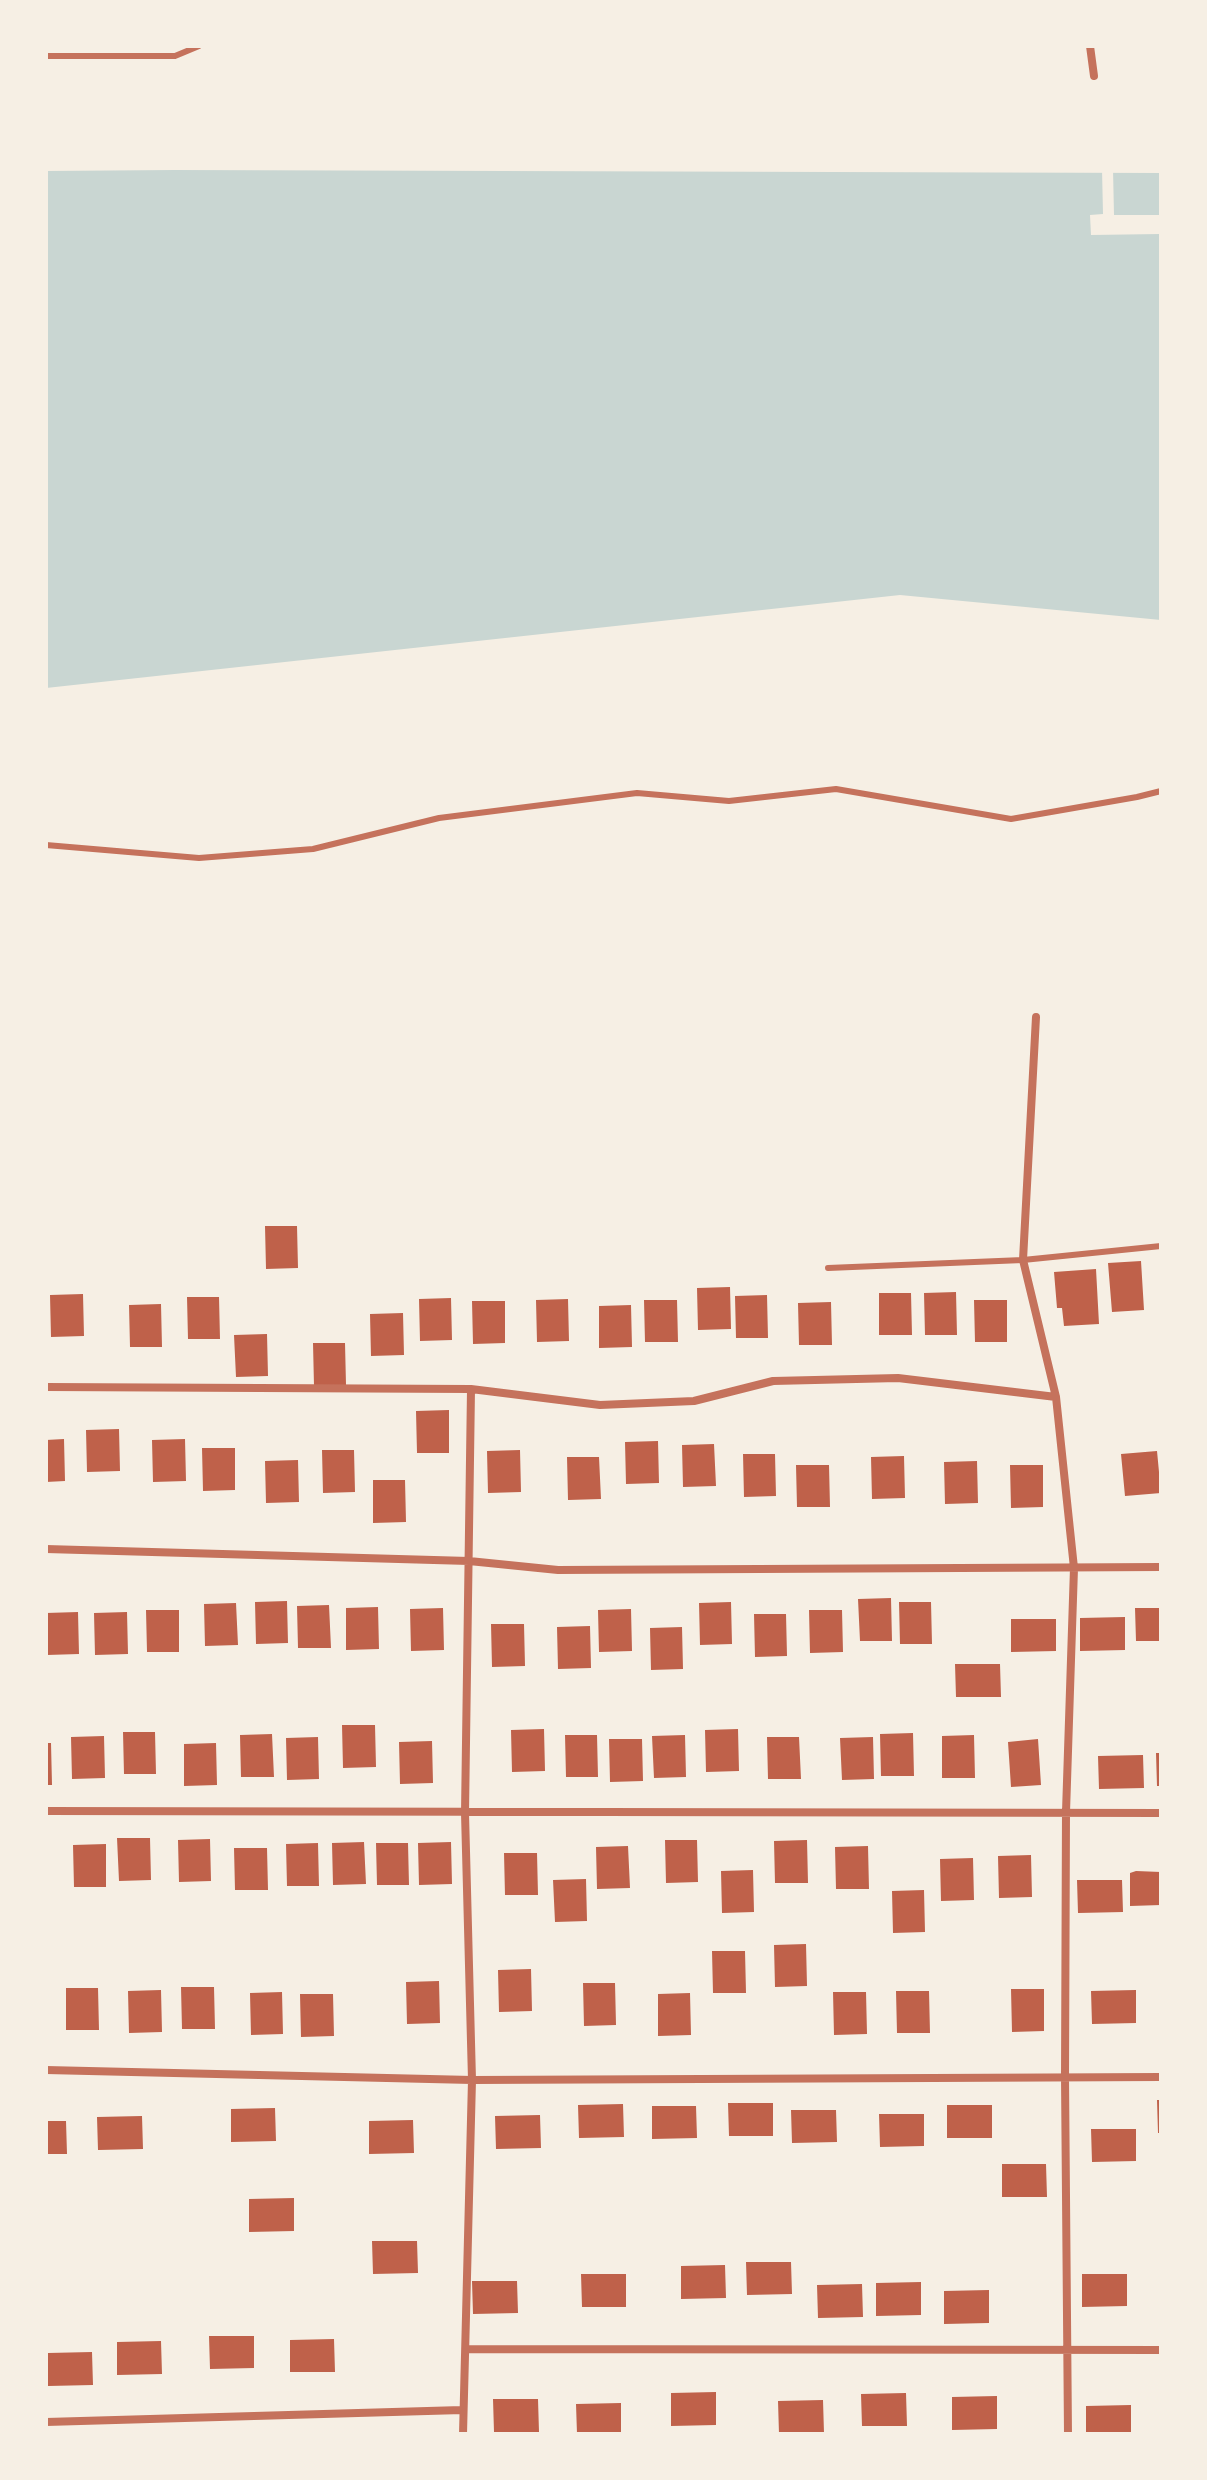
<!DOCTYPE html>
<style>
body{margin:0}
#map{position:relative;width:1207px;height:2480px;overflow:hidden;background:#f6efe4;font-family:Raleway,sans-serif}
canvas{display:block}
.frame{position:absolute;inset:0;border:48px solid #f6efe4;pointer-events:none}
</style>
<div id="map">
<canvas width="1207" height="2480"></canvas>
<div class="frame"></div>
</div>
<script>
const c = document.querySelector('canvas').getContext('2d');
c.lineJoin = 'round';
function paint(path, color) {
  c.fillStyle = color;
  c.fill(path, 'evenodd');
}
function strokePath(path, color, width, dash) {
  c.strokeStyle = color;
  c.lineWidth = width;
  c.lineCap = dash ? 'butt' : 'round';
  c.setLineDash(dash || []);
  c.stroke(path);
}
paint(new Path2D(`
 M174 170 1161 173V620L900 595 46 688V171Z`), '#c9d6d2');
paint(new Path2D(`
 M1102 169H1113L1114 215H1160V234L1091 235 1090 215 1103 214Z`), '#f6efe4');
paint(new Path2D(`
 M265 1226H297L298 1268 266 1269Z
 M1141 1261 1144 1310 1112 1312 1108 1263Z
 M1096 1269 1099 1324 1064 1326 1062 1308H1057L1054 1272Z
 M730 1287 731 1329 698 1330 697 1288Z
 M956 1292 957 1335H925L924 1293Z
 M879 1293H911L912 1335H879Z
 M83 1294 84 1336 51 1337 50 1295Z
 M767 1295 768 1338H736L735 1296Z
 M187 1297H219L220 1339H188Z
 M451 1298 452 1340 420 1341 419 1299Z
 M568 1299 569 1341 537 1342 536 1300Z
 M644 1300H677L678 1342H645Z
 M974 1300H1007V1342H975Z
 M472 1301H505V1343L473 1344Z
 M831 1302 832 1345H799L798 1303Z
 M161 1304 162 1347H130L129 1305Z
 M631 1305 632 1347 599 1348V1306Z
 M403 1313 404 1355 371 1356 370 1314Z
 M267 1334 268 1376 236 1377 234 1335Z
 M313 1343H345L346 1385 314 1386Z
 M449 1410V1453H417L416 1411Z
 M119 1429 120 1471 87 1472 86 1430Z
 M64 1439 65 1481 46 1482V1440Z
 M185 1439 186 1481 153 1482 152 1440Z
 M658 1441 659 1483 626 1484 625 1442Z
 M714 1444 716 1486 683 1487 682 1445Z
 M202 1448H235V1490L203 1491Z
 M322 1450H354L355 1492 323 1493Z
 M520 1450 521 1492 488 1493 487 1451Z
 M1157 1451 1161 1493 1125 1496 1121 1454Z
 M743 1454H775L776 1496 744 1497Z
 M904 1456 905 1498 872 1499 871 1457Z
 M567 1457H599L601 1499 568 1500Z
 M298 1460 299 1502 266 1503 265 1461Z
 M977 1461 978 1503 945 1504 944 1462Z
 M796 1465H829L830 1507H797Z
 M1010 1465H1043V1507L1011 1508Z
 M373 1480H405L406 1522 373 1523Z
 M891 1598 892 1641H860L858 1599Z
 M287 1601 288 1643 256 1644 255 1602Z
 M731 1602 732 1644 700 1645 699 1603Z
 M899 1602H931L932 1644H900Z
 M236 1603 238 1645 205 1646 204 1604Z
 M329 1605 331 1648H298L297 1606Z
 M378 1607 379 1649 346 1650V1608Z
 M443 1608 444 1650 411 1651 410 1609Z
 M1135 1608H1161V1641H1136Z
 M631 1609 632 1651 599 1652 598 1610Z
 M146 1610H179V1652H147Z
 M809 1610H842L843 1652 810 1653Z
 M78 1612 79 1654 47 1655 46 1613Z
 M127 1612 128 1654 95 1655 94 1613Z
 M754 1614H786L787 1656 755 1657Z
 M1125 1617V1650L1080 1651V1618Z
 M1011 1619H1056V1651L1011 1652Z
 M491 1624H524L525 1666 492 1667Z
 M590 1626 591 1668 558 1669 557 1627Z
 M682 1627 683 1669 651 1670 650 1628Z
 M955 1664H1000L1001 1697H956Z
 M342 1725H375L376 1767 343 1768Z
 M544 1729 545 1771 512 1772 511 1730Z
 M738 1729 739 1771 706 1772 705 1730Z
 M123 1732H155L156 1774H124Z
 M913 1733 914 1776H881L880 1734Z
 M272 1734 274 1777H241L240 1735Z
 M565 1735H597L598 1777H566Z
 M685 1735 686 1777 654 1778 652 1736Z
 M974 1735 975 1778H942V1736Z
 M104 1736 105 1778 72 1779 71 1737Z
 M318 1737 319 1779 287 1780 286 1738Z
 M767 1737H799L801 1779H768Z
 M873 1737 874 1779 842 1780 840 1738Z
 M609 1739H642L643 1781 610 1782Z
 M1038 1739 1041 1785 1011 1787 1008 1742Z
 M432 1741 433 1783 400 1784 399 1742Z
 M46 1743H51L52 1785H46Z
 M216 1743 217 1785 184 1786V1744Z
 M1156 1753H1161V1786H1157Z
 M1143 1755 1144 1788 1099 1789 1098 1756Z
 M117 1838H150L151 1880 119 1881Z
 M210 1839 211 1881 179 1882 178 1840Z
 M665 1840H697L698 1882 666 1883Z
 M807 1840 808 1883H775L774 1841Z
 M364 1842 366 1884 333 1885 332 1843Z
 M451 1842 452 1884 419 1885 418 1843Z
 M318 1843 319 1886H287L286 1844Z
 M376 1843H408L409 1885H377Z
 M106 1844V1887H74L73 1845Z
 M628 1846 630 1888 597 1889 596 1847Z
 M868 1846 869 1889H836L835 1847Z
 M234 1848H267L268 1890H235Z
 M504 1853H537L538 1895H505Z
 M1031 1855 1032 1897 999 1898 998 1856Z
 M973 1858 974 1900 941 1901 940 1859Z
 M753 1870 754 1912 722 1913 721 1871Z
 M1136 1871 1161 1872V1905L1130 1906V1873Z
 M586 1879 587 1921 555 1922 553 1880Z
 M1077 1880H1122L1123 1912 1078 1913Z
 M924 1890 925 1932 893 1933 892 1891Z
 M806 1944 807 1986 775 1987 774 1945Z
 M712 1951H745L746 1993H713Z
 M531 1969 532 2011 499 2012 498 1970Z
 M439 1981 440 2023 407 2024 406 1982Z
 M583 1983H615L616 2025 584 2026Z
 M181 1987H214L215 2029H182Z
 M66 1988H98L99 2030H66Z
 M1011 1989H1044V2031L1012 2032Z
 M161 1990 162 2032 129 2033 128 1991Z
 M1136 1990V2023L1092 2024 1091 1991Z
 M896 1991H929L930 2033H897Z
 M282 1992 283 2034 251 2035 250 1993Z
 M833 1992H866L867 2034 834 2035Z
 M690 1993 691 2035 658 2036V1994Z
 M300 1994H333L334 2036 301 2037Z
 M1157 2100H1161V2133H1158Z
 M728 2103H773V2136H729Z
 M623 2104 624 2137 579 2138 578 2105Z
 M947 2105H992V2138H947Z
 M652 2106H696L697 2138 652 2139Z
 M275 2108 276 2141 231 2142V2109Z
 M791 2110H836L837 2142 792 2143Z
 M879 2114H924V2146L880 2147Z
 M540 2115 541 2148 496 2149 495 2116Z
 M142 2116 143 2149 98 2150 97 2117Z
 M413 2120 414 2153 369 2154V2121Z
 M46 2121H66L67 2154H46Z
 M1091 2129H1136V2161L1092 2162Z
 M1002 2164H1046L1047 2197H1002Z
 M294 2198V2231L249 2232V2199Z
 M372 2241H417L418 2273 373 2274Z
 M746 2262H791L792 2294 747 2295Z
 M725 2265 726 2298 681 2299V2266Z
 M581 2274H626V2307H582Z
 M1082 2274H1127V2306L1082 2307Z
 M472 2281H517L518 2313 473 2314Z
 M921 2282V2315L876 2316V2283Z
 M862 2284 863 2317 818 2318 817 2285Z
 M989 2290V2323L944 2324V2291Z
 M209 2336H254V2368L210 2369Z
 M334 2339 335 2372H290V2340Z
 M161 2341 162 2374 117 2375V2342Z
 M92 2352 93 2385 48 2386V2353Z
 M716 2392V2425L671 2426V2393Z
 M906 2393 907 2426H862L861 2394Z
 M997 2396V2429L952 2430V2397Z
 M493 2399H538L539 2432H494Z
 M823 2400 824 2433 779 2434 778 2401Z
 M621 2403V2434H577L576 2404Z
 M1131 2405V2434H1086V2406Z`), '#bf614a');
strokePath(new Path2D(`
 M46 56H175L199 46
 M46 845 199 858 313 849 439 818 637 793 729 801 836 789 1011 819 1137 797 1161 791
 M828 1268 1023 1260 1161 1246`), '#c5725c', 6);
strokePath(new Path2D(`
 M1090 46 1094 76
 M1036 1017 1023 1260 1056 1397 1074 1568 1066 1812 1065 2077 1068 2434
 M46 1387 471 1389 600 1405 694 1401 773 1381 898 1378 1056 1397
 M46 1549 469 1561 558 1570 1161 1567
 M46 1811 1161 1813
 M46 2070 472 2080 1161 2077
 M467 2349 1161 2350
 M46 2422 462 2410
 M463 2434 472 2080 465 1813 471 1389`), '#c5725c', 8);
</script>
